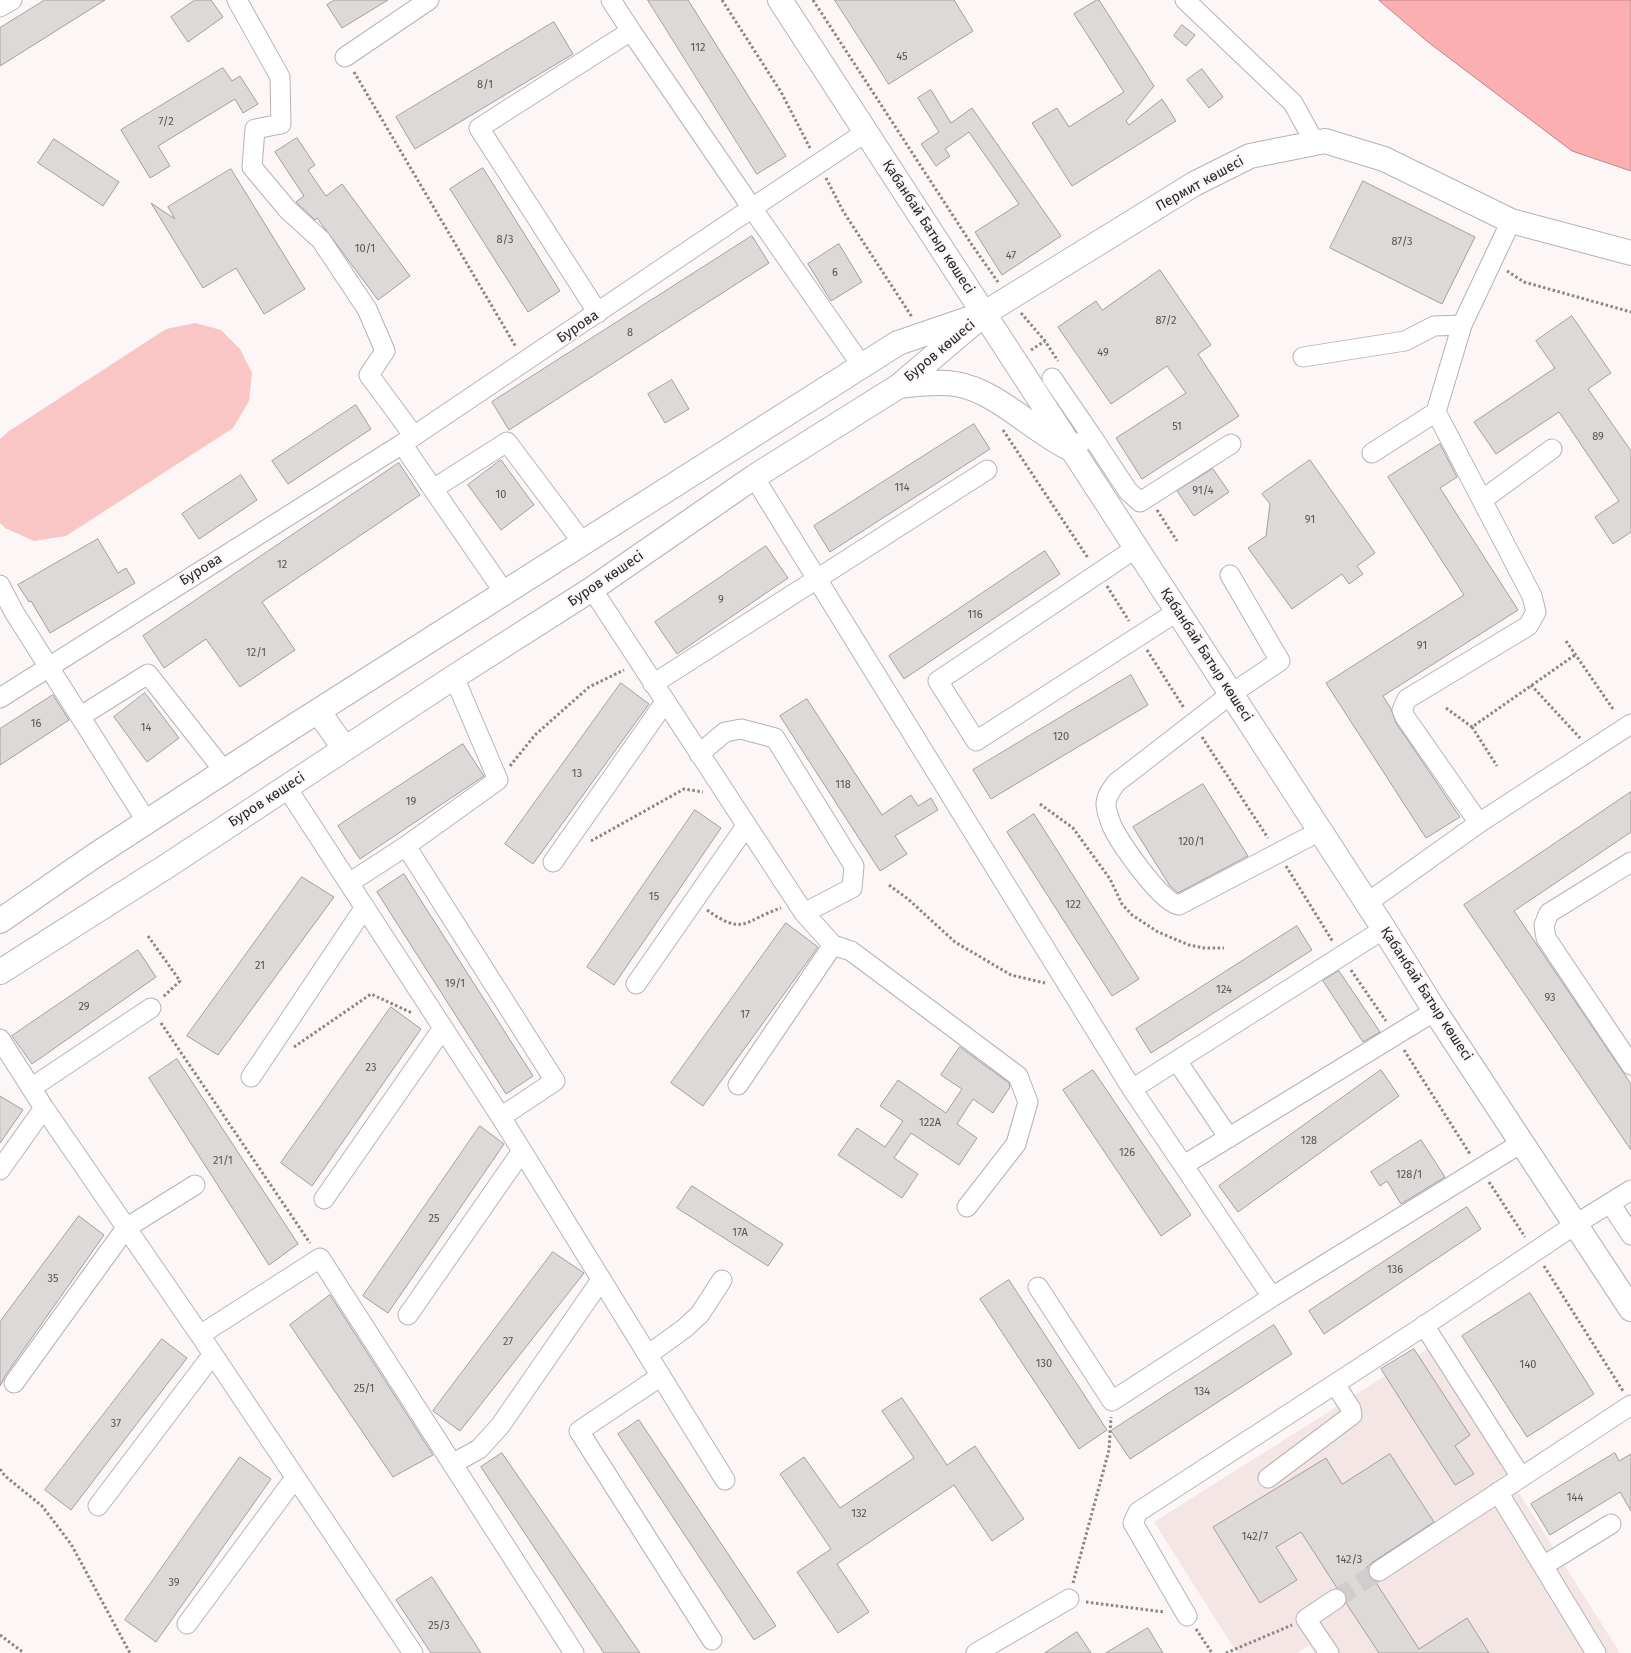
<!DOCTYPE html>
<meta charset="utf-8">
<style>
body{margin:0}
canvas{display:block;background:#fcf6f6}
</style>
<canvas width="1631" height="1653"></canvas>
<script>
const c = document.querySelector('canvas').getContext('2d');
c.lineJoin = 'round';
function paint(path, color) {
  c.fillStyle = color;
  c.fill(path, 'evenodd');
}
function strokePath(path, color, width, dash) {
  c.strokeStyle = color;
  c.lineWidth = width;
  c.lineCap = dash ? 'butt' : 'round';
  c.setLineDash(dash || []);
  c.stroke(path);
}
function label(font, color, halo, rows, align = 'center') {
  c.font = font + ' "Fira Sans",sans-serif';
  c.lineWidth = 4;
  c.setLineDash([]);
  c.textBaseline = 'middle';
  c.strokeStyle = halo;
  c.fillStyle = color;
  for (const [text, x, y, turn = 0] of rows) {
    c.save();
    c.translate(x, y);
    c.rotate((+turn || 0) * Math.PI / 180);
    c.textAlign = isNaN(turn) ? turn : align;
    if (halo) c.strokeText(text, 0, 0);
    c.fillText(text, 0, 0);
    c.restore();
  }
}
paint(new Path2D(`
 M1428 1349 1620 1653H1314L1309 1645 1297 1653H1237L1154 1522Z`), '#f5e6e6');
paint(new Path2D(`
 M195 323 221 330 240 349 252 373 249 401 233 428 66 536 34 541 5 528 0 523V439L9 431 166 329Z`), '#fac5c5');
const water = new Path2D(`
 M1379 0H1631V171L1572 151 1428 42Z`);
paint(water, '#fcafb1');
strokePath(water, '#bd8688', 1);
const building = new Path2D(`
 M45 0H105L0 66V28Z
 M195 0H211L223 17 188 42 171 17Z
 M335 0H388L342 28 327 5Z
 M648 0H688L786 156 757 174Z
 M835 0H954L973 31 889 84Z
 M1097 0H1099L1154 86 1126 121 1129 125 1162 99 1176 121 1072 186 1032 123 1057 108 1069 127 1124 92 1074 14Z
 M554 22 573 54 415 149 396 117Z
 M1182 25 1195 35 1186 46 1174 36Z
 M223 68 232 81 240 76 258 104 243 113 235 99 158 146 170 166 150 178 121 130Z
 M1202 69 1223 97 1209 108 1187 80Z
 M931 90 951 123 972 108 1061 236 1002 275 975 232 1019 204 969 132 945 149 950 156 936 166 921 144 939 132 918 98Z
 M297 138 315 165 308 170 326 196 342 184 410 276 378 300 317 218 315 220 296 202 304 196 275 152Z
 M54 139 119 182 103 206 38 163Z
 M483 168 560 291 528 312 450 189Z
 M231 169 305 289 264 314 236 268 203 288 151 203 175 219 168 207Z
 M1363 181 1475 237 1442 304 1330 248Z
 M752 236 769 263 509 430 492 402Z
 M839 244 862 282 831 301 808 264Z
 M1160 270 1211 345 1198 354 1239 416 1142 479 1116 438 1186 393 1167 366 1111 404 1058 327 1096 301 1102 310Z
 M1572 316 1611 373 1588 389 1631 451V532L1613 544 1595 517 1619 501 1559 412 1496 454 1474 422 1555 368 1536 341Z
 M672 380 689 409 665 423 648 394Z
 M356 405 371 429 288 484 272 461Z
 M974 424 990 449 830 552 814 526Z
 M1440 444 1457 477 1440 488 1518 610 1383 696 1391 709 1396 723 1460 817 1426 838 1326 683 1464 595 1388 477Z
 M501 460 534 505 501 530 468 485Z
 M1310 460 1375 553 1357 566 1363 574 1349 584 1342 574 1292 609 1248 548 1266 536 1270 504 1262 494Z
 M399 463 420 495 262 602 295 650 240 687 206 639 164 668 143 636Z
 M1213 469 1229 492 1194 516 1177 491Z
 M241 475 257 500 199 539 182 514Z
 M98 539 118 573 126 568 135 583 50 633 31 601 29 602 18 585Z
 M766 546 788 578 677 654 655 622Z
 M1045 551 1060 574 904 679 889 656Z
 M1131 675 1148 705 991 799 973 770Z
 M621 683 649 704 533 864 505 844Z
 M145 693 179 738 147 762 114 717Z
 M53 695 69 720 0 765V729Z
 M807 699 882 815 911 795 918 806 931 798 938 810 895 836 907 854 880 871 780 716Z
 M463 744 484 776 360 859 338 826Z
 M1203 784 1248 856 1178 893 1170 886 1133 827Z
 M1631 792V832L1514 911 1631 1084V1150L1464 905Z
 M695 810 721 828 614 985 587 967Z
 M1034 814 1139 979 1112 996 1007 832Z
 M404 874 533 1076 506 1094 377 892Z
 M302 877 334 897 218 1055 187 1036Z
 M786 923 818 947 703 1106 671 1083Z
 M1297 926 1312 950 1151 1053 1136 1029Z
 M138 950 156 977 32 1064 12 1036Z
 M1339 971 1380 1032 1363 1042 1323 981Z
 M391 1007 421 1029 312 1186 281 1163Z
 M960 1047 1009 1083 1010 1087 993 1113 973 1099 957 1124 977 1138 959 1165 911 1133 894 1158 918 1174 902 1198 838 1155 857 1128 885 1147 903 1121 880 1106 898 1080 946 1113 962 1089 941 1075Z
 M177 1059 298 1244 269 1265 149 1078Z
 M1093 1070 1191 1215 1161 1236 1063 1090Z
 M1381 1070 1399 1096 1238 1212 1219 1186Z
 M0 1096 23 1110 0 1143Z
 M480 1126 504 1144 388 1313 363 1296Z
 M1421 1140 1445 1177 1401 1204 1387 1181 1380 1186 1371 1172Z
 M692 1186 783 1244 768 1266 677 1208Z
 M1467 1207 1481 1229 1324 1334 1309 1311Z
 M79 1216 104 1235 5 1376 0 1386V1322Z
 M553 1252 584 1273 460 1431 433 1411Z
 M1009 1280 1107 1430 1079 1449 980 1299Z
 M1530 1293 1594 1394 1527 1437 1462 1336Z
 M330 1295 433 1455 393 1477 290 1325Z
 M1274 1325 1292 1354 1130 1459 1111 1431Z
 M162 1339 187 1358 71 1510 45 1490Z
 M1414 1349 1470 1435 1455 1446 1474 1474 1455 1485 1381 1369Z
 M902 1398 947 1465 975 1446 1024 1519 992 1541 954 1485 837 1564 869 1612 838 1633 797 1572 831 1549 780 1474 804 1457 840 1508 914 1458 882 1411Z
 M639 1420 776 1626 754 1640 618 1434Z
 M502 1453 640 1653H604L481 1467Z
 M1615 1453 1619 1461 1631 1454V1511L1620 1492 1550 1535 1531 1504Z
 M1390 1454 1434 1522 1373 1562 1366 1568 1369 1577 1375 1581 1419 1649 1467 1618 1489 1653H1379L1346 1603V1593L1341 1589 1337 1588 1301 1532 1276 1547 1297 1580 1260 1603 1213 1527 1326 1458 1342 1484Z
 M240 1457 271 1479 156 1642 125 1620Z
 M432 1577 481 1653H431L396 1600Z
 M1148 1628 1163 1653H1106Z
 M1077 1632 1091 1653H1045Z`);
paint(building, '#ded9d9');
strokePath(building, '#a39e9e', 1);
strokePath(new Path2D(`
 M1336 1599 1379 1571`), '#d2cdcd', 19, [19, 9]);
const minor = new Path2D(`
 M237 0 280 77 281 124 255 129 252 167 288 210 321 240 367 309 385 351 369 375 414 436
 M1185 0 1293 103 1315 143
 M0 7 12 0
 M345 57 429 0
 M598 313 479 128 631 31 611 0
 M1303 357 1405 341 1434 326 1462 325
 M862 366 752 208 866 132
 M1052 378 1091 435
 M1072 449 1091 435 1128 491 1140 502 1231 444
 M1372 453 1436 412
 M754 477 1132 1089 1272 1297
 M433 489 507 442 583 543
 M1482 500 1552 449
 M1136 548 938 681 976 741 1178 611
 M1230 575 1280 661 1231 694 1116 783C1112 789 1106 796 1106 804 1106 810 1110 821 1112 826 1119 842 1163 905 1179 905L1320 831
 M0 585 14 612 147 822
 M592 589 804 913 833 945 851 951 1018 1076 1028 1102 1016 1144 967 1207
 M504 592 402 444 752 208 631 31
 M653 684 987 470
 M0 698 402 444
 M81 716 148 674 224 771
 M699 754 725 732 741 729 775 738 854 866 852 888 804 913
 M287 788 501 1117 725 1480
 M1479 823 1405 717 1402 710 1407 699 1528 626 1536 612 1532 596 1436 412 1462 325 1511 221
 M406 846 555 1081 501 1117
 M553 862 665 702
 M1631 862 1549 913 1544 925 1546 938 1631 1065
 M349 883 406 846 498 780 454 677
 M1367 903 1479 823 1631 724
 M636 984 746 826
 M0 1039 44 1108 200 1335 320 1258 574 1653
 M1177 1061 1229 1138
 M251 1077 365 907
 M738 1085 833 945
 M31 1088 151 1008
 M1132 1089 1384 929
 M1184 1165 1435 1011
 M0 1170 44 1108
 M324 1199 443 1028
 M1610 1203 1631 1235
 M1038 1287 1112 1401 1272 1297 1523 1142
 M408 1315 522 1151
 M1424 1325 1521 1477
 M200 1335 413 1653
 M649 1354 685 1328 700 1314 722 1280
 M661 1376 579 1431 712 1640
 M14 1383 126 1228 195 1185
 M452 1464 479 1449 500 1426 601 1280
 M1268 1478 1352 1415 1351 1409 1335 1384
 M1498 1492 1596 1653
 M98 1506 213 1354
 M1543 1566 1611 1524
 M1379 1571 1631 1405
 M1187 1616 1133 1523 1138 1512 1421 1328 1576 1224 1631 1190
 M187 1624 295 1478
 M976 1653 1069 1599
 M1329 1653 1306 1619 1336 1599`);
const major = new Path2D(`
 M780 0 1384 929 1435 1011 1631 1309
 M899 386C917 384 938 381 956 384 997 391 1032 430 1069 448
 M318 711 345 749
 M0 921 94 856 288 730 898 343 971 318
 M0 972 170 864 454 677 592 589 754 477 899 386 985 313 1194 184 1250 156 1325 141 1384 159 1511 221 1631 253`);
strokePath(minor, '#b8b2b2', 21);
strokePath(major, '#b8b2b2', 26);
strokePath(new Path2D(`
 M722 0 781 92 810 148
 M813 0 972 245 998 282
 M354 72 516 347
 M826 178 843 211 912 317
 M1507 271 1524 282 1631 312
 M1021 313 1045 341 1058 361
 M1031 350 1045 341
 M1003 430 1088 558
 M1157 510 1177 541
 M1107 586 1129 621
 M1566 641 1613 709
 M1147 650 1184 708
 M1531 685 1580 738
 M1446 708 1472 727 1575 655
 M1472 727 1497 766
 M1202 737 1268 838
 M510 766 535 735 589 687 624 670
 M1040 804 1073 828 1110 879 1122 904 1132 915 1158 932 1189 945 1204 948H1224
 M591 841 684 789 703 792
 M1286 866 1333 942
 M889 885 908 899 955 942 1011 975 1045 983
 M707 910C745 937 744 920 781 908
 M148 936 180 981 163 997
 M1351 970 1386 1021
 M161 1023 310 1243
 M294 1047 371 994 412 1013
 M1404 1050 1470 1154
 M1489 1182 1525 1237
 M1544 1266 1623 1391
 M0 1469 5 1476 42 1506 71 1544 130 1653
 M1073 1583 1109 1450 1111 1417
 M1086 1602 1164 1612
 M1196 1629 1212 1653
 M0 1635 24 1653
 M1226 1653 1292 1625`), '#8a8686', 3, [2.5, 2.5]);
strokePath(minor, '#fff', 19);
strokePath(major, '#fff', 24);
label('11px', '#575454', null, [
 ["112",698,48],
 ["45",902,57],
 ["8/1",485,85],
 ["7/2",166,122],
 ["8/3",505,240],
 ["87/3",1402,242],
 ["10/1",365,249],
 ["47",1011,256],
 ["6",835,273],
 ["87/2",1166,321],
 ["8",630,333],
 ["49",1103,353],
 ["51",1177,427],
 ["89",1598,437],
 ["114",902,488],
 ["91/4",1203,491],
 ["10",501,495],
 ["91",1310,520],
 ["12",282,565],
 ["9",721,600],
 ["116",975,615],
 ["91",1422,646],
 ["12/1",256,653],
 ["16",36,724],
 ["14",146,728],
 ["120",1061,737],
 ["13",577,774],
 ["118",843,785],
 ["19",411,802],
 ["120/1",1191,842],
 ["15",654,897],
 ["122",1073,905],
 ["21",260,966],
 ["19/1",455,984],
 ["124",1224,990],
 ["93",1550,998],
 ["29",84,1007],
 ["17",745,1015],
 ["23",371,1068],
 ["122А",930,1123],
 ["128",1309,1141],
 ["126",1127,1153],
 ["21/1",223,1161],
 ["128/1",1409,1175],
 ["25",434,1219],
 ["17А",740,1233],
 ["136",1395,1270],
 ["35",53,1279],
 ["27",508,1342],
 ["130",1044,1364],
 ["140",1528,1365],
 ["25/1",364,1389],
 ["134",1202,1392],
 ["37",116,1424],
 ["144",1575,1498],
 ["132",859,1514],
 ["142/7",1255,1537],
 ["142/3",1349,1560],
 ["39",174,1583],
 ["25/3",439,1626]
]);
label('14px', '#2a2828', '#fcf6f6', [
 ["Пермит көшесі",1200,184,-29],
 ["Қабанбай Батыр көшесі",928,227,57],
 ["Бурова",578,327,-34],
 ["Буров көшесі",940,351,-40],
 ["Бурова",201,570,-32],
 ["Буров көшесі",606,579,-34],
 ["Қабанбай Батыр көшесі",1206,655,57],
 ["Буров көшесі",267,800,-33],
 ["Қабанбай Батыр көшесі",1426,994,57]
]);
</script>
